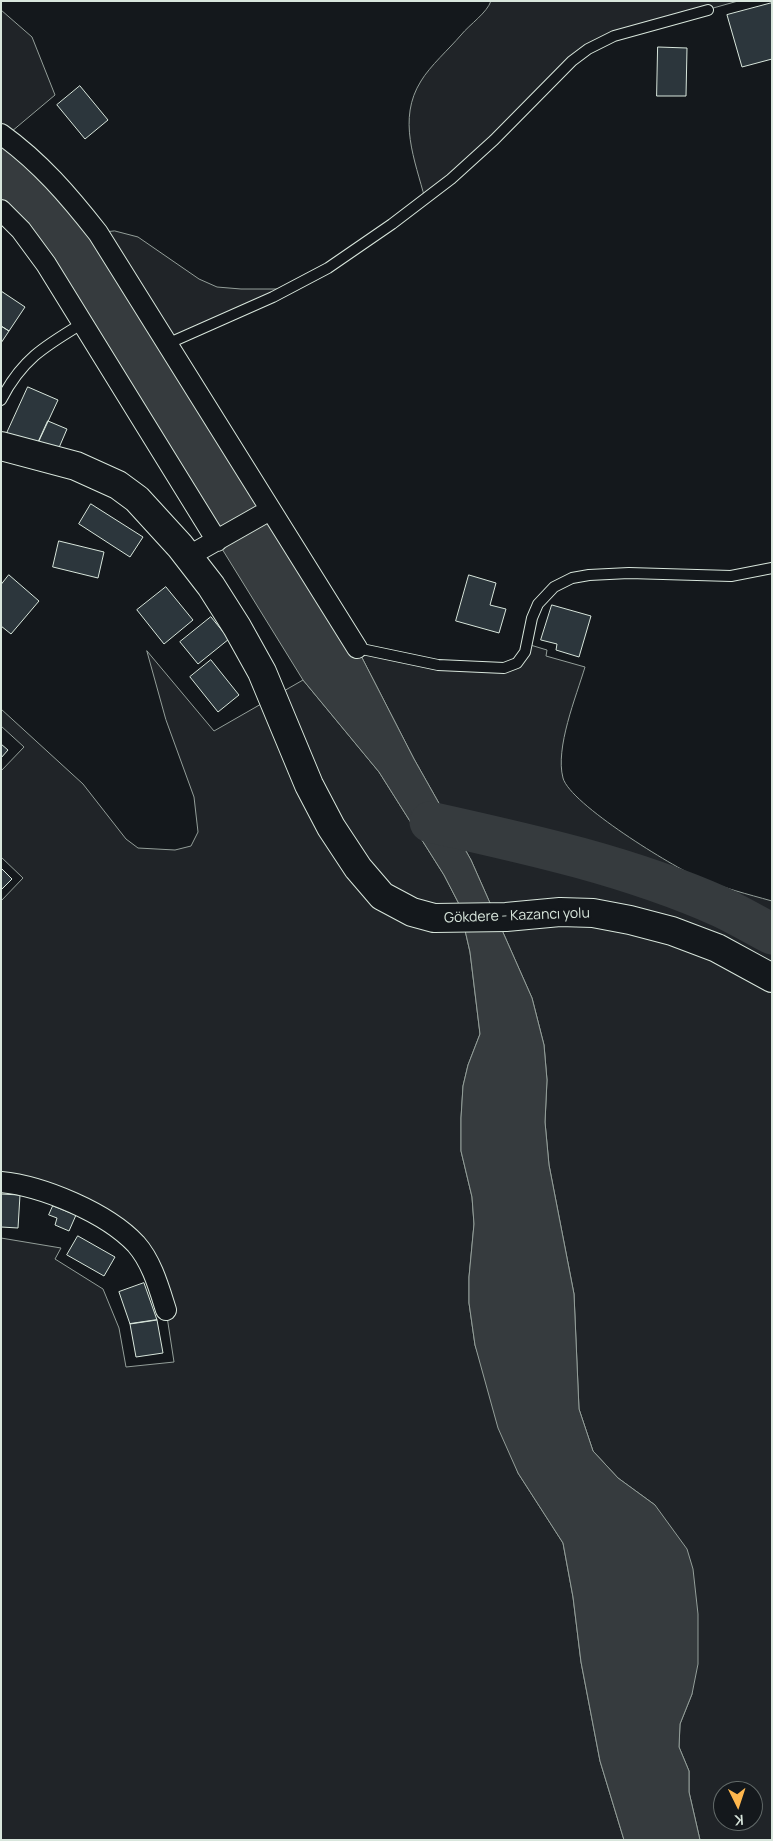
<!DOCTYPE html>
<meta charset="utf-8">
<style>
body{margin:0}
#map{position:relative;width:773px;height:1841px;overflow:hidden;background:#14181c;font-family:Manrope,sans-serif}
canvas{display:block}
.frame{position:absolute;inset:0;border:2px solid #d8e6dc;pointer-events:none}
.north{position:absolute;left:713px;top:1781px;width:50px;height:50px;box-sizing:border-box;background:#14181c;border:1px solid #626a69;border-radius:50%;rotate:176deg;font-size:14px;font-weight:700;line-height:20px;text-align:center;color:#d8e6dc}
.north::after{content:'';display:block;margin:auto;width:18px;height:22px;background:#ffb74d;clip-path:polygon(50% 0,100% 100%,50% 72%,0 100%)}
</style>
<div id="map">
<canvas width="773" height="1841"></canvas>
<div class="frame"></div>
<div class="north">K</div>
</div>
<script>
const c = document.querySelector('canvas').getContext('2d');
c.lineJoin = 'round';
function paint(path, color) {
  c.fillStyle = color;
  c.fill(path, 'evenodd');
}
function strokePath(path, color, width, dash) {
  c.strokeStyle = color;
  c.lineWidth = width;
  c.lineCap = dash ? 'butt' : 'round';
  c.setLineDash(dash || []);
  c.stroke(path);
}
function label(font, color, halo, rows, align = 'center') {
  c.font = font + ' Manrope,sans-serif';
  c.lineWidth = 4;
  c.setLineDash([]);
  c.textBaseline = 'middle';
  c.strokeStyle = halo;
  c.fillStyle = color;
  for (const [text, x, y, turn = 0] of rows) {
    c.save();
    c.translate(x, y);
    c.rotate((+turn || 0) * Math.PI / 180);
    c.textAlign = isNaN(turn) ? turn : align;
    if (halo) c.strokeText(text, 0, 0);
    c.fillText(text, 0, 0);
    c.restore();
  }
}
const green = new Path2D(`
 M491 1H738L614 36 588 49 425 199C415 160 397 119 421 81 430 66 449 49 461 35 470 24 487 13 491 1Z
 M1 10 32 37 55 95 5 137 1 134Z
 M115 231 138 237 199 279 217 287 241 289H289L167 344 98 233Z
 M527 644 547 650 546 656 585 667C576 697 555 748 563 778 570 804 673 867 699 878 723 888 747 894 772 901V1840H700L689 1792V1771L679 1747 680 1724 692 1694 655 1505 618 1478 593 1451 579 1409 574 1294 549 1165 545 1122 547 1080 544 1045 532 998 471 860 414 759 357 648 438 665 510 667ZM723 1791H753V1821H723Z
 M147 651 214 731 303 680 379 772 444 875 459 904 470 952 480 1034 468 1065 463 1086 461 1118V1151L472 1197 474 1224 469 1277V1303L475 1345 518 1473 563 1543 573 1597 581 1662 600 1761 624 1840H1V1238L61 1248 55 1259 103 1289 119 1328 126 1367 174 1362 166 1310 118 1229 1 1182V901L23 878 1 857V771L24 747 1 726V709L83 784 126 839 138 848 175 850 191 846 198 832 194 797 166 720Z`);
paint(green, '#202428');
strokePath(green, '#939e99', 1);
const water = new Path2D(`
 M1 134 68 195 357 648 414 759 471 860 532 998 544 1045 547 1080 545 1122 549 1165 574 1294 579 1409 593 1451 618 1478 655 1505 687 1549 693 1569 698 1614V1664L692 1694 680 1724 679 1747 689 1771V1792L700 1840H624L600 1761 581 1662 573 1597 563 1543 518 1473 498 1428 475 1345 469 1303V1277L474 1224 472 1197 461 1151V1118L463 1086 468 1065 480 1034 470 952 459 904 444 875 379 772 303 680 46 264 1 210Z`);
paint(water, '#363b3e');
strokePath(water, '#939e99', 1);
strokePath(new Path2D(`
 M430 822C529 844 629 866 721 907 738 915 755 925 772 934`), '#363b3e', 41);
const building = new Path2D(`
 M772 3V59L742 67 727 15Z
 M658 47 687 48 686 96H657Z
 M80 86 108 120 85 139 57 105Z
 M1 291 25 307 9 331 1 326Z
 M1 326 9 331 1 343Z
 M28 387 58 400 38 443 7 433Z
 M48 421 67 429 58 450 38 443Z
 M91 504 143 537 130 557 79 524Z
 M59 541 104 552 98 578 53 567Z
 M9 575 39 601 11 634 1 626V585Z
 M469 575 496 583 490 605 506 609 499 633 456 621Z
 M166 587 193 620 164 644 137 610Z
 M552 605 591 616 579 657 556 650 557 644 541 640Z
 M211 617 229 639 198 664 180 642Z
 M211 660 239 695 218 712 190 677Z
 M1 744 8 750 1 758Z
 M1 868 12 879 1 890Z
 M1 1194 20 1195 18 1228 1 1227Z
 M53 1206 76 1215 69 1231 55 1225 57 1218 49 1215Z
 M78 1236 115 1257 104 1276 67 1255Z
 M144 1283 157 1320 130 1324 119 1292Z
 M157 1320 163 1353 136 1357 130 1324Z`);
paint(building, '#2c363c');
strokePath(building, '#d8e6dc', 1);
const lane = new Path2D(`
 M167 344 273 297 328 268 392 224 451 179 494 140 572 61 588 49 614 36 708 10
 M1 400C22 359 45 346 83 323
 M357 648 438 665 504 668 517 663 525 652 532 618 538 604 554 587 572 578 589 575 629 573 731 576 772 568`);
const street = new Path2D(`
 M1 134C40 162 69 196 98 233L357 648
 M1 210 21 230 46 264 217 541
 M189 556 270 510
 M1 1182C43 1186 107 1213 136 1244 152 1262 159 1288 166 1310`);
const secondary = new Path2D(`
 M1 446 76 466 118 485 137 499 180 546 211 586 237 627 262 672 309 785 331 827 358 868 382 896 412 912 434 918 506 917 560 912 593 913 630 920 672 931 717 948 772 978`);
strokePath(lane, '#d8e6dc', 12);
strokePath(street, '#d8e6dc', 22);
strokePath(secondary, '#d8e6dc', 30);
strokePath(lane, '#14181c', 10);
strokePath(street, '#14181c', 20);
strokePath(secondary, '#14181c', 28);
label('14px', '#d8e6dc', '#14181c', [
 ["Gökdere - Kazancı yolu",517,916,-2]
]);
</script>
